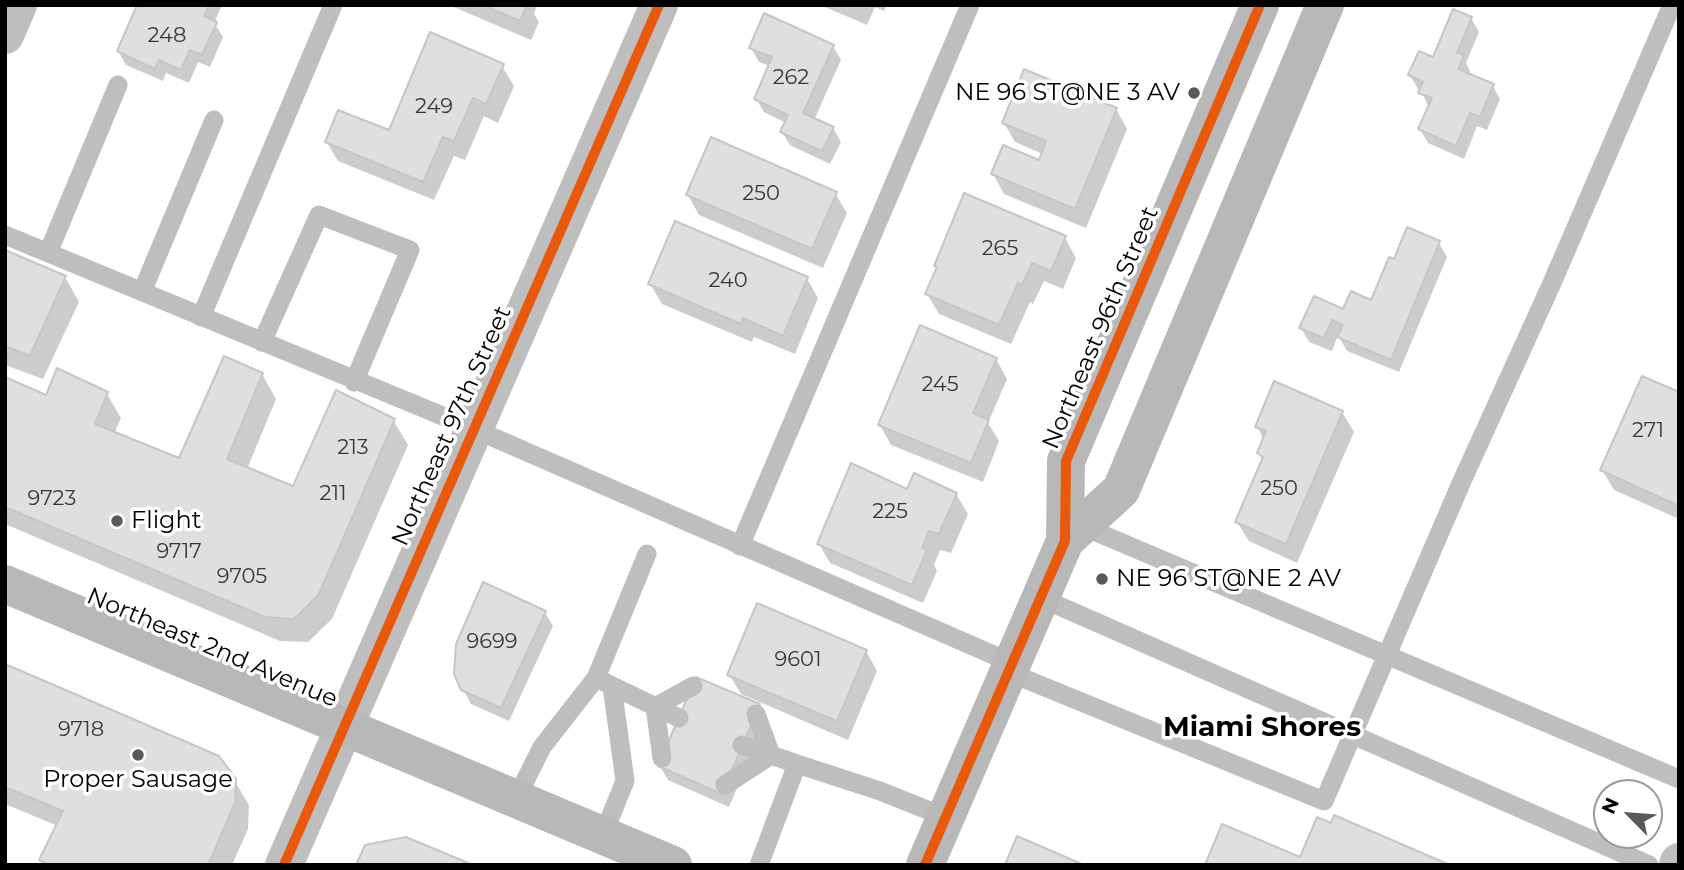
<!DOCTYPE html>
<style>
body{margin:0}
#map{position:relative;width:1684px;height:870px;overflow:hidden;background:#fff;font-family:Montserrat,sans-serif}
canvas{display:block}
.frame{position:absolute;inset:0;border:7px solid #000;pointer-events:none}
.north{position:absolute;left:1593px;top:779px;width:70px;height:70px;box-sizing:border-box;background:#fff;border:2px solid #999;border-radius:50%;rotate:295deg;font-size:19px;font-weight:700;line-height:28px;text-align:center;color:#000}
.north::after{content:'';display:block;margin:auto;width:24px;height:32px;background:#595959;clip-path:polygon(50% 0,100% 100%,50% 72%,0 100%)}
</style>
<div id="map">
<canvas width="1684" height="870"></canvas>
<div class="frame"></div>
<div class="north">N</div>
</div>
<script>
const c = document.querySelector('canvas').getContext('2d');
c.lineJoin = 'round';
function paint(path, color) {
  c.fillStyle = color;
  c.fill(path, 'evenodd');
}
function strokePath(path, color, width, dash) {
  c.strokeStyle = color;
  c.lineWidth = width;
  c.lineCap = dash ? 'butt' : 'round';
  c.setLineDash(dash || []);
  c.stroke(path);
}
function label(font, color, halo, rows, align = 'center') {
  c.font = font + ' Montserrat,sans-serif';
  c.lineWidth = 7;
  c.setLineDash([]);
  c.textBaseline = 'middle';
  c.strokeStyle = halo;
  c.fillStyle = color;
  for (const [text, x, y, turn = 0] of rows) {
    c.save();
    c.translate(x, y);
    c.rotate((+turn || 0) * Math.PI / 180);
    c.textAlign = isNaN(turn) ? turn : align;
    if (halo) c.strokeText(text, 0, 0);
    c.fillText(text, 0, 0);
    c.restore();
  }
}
paint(new Path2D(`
 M138 5H222L214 23 223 37 210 67 198 62 189 83 166 73 163 81 126 65 118 51Z
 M449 5H537L534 14 539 22 531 40Z
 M820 5H887L884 11 875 7 867 25Z
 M1471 18 1479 32 1466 63 1470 71 1468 75 1492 85 1500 99 1487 130 1477 126 1464 159 1428 143 1420 129 1428 106 1421 90 1418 89 1410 75 1434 59Z
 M833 46 841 60 814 120 833 128 841 142 830 164 790 145 782 132 786 123 764 112 756 99 770 66 759 62 751 48Z
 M502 66 514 86 498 123 484 116 465 160 454 156 434 200 338 161 326 141 390 133Z
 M1116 109 1127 129 1086 228 1004 194 993 174 1040 162 1043 154 1015 142 1004 123Z
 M835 193 847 213 823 268 699 215 688 195Z
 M1065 238 1076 258 1063 289 1044 281 1033 304 1030 302 1011 344 939 314 927 294 938 269 935 265Z
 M1439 243 1447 257 1399 372 1347 351 1338 335 1332 351 1309 342 1301 328 1372 302 1395 261Z
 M5 252 65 277 79 302 43 379 5 365Z
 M807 279 818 298 795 354 754 337 752 342 662 304 650 284Z
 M996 359 1007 379 988 423 999 441 983 482 891 445 880 425Z
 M262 374 276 399 247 469 294 489 393 420 408 445 332 619 308 642 280 641 5 524V379L47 397 107 394 121 418 114 434 179 460Z
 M1679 394V519L1614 490 1602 470Z
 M1342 412 1354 432 1297 563 1249 541 1237 522 1263 461 1259 453 1264 440 1257 426Z
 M907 491 956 494 968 514 951 553 940 550 934 565 937 571 923 603 830 563 819 544Z
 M545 613 553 626 509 721 471 704 463 689Z
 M866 651 877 671 848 740 741 694 729 674Z
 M5 666 234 780 249 805 248 829 232 865H44L41 860 58 826 5 804Z
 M767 719 729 807 668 780 660 766Z`), '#0003');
const building = new Path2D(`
 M137 5H209L204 16 217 22 202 55 190 50 181 70 159 60 155 69 117 51Z
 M483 5H527L520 21Z
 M1453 9 1472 17 1457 53 1464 55 1458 69 1494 84 1480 117 1470 113 1456 146 1418 129 1432 98 1418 93 1423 82 1408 75 1419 51 1433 57Z
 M764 13 834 45 803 113 834 127 822 151 780 132 788 115 754 99 772 57 749 48Z
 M430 32 504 64 486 104 473 98 454 141 443 137 423 182 325 142 338 110 389 130Z
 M1024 69 1117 108 1075 209 991 174 1003 145 1039 160 1046 141 1002 123Z
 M711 137 837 192 812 249 686 195Z
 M964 193 1066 236 1051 271 1032 263 1022 285 1018 283 999 325 925 294 937 267 934 266Z
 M675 221 808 277 783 336 743 318 741 324 648 284Z
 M1407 227 1440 241 1391 360 1337 337 1343 325 1332 320 1324 338 1299 328 1314 296 1343 309 1351 291 1371 300 1389 257 1394 259Z
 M5 250 66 276 30 356 5 346Z
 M920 325 997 358 973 413 989 420 971 463 878 425Z
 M224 356 263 373 227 459 293 486 336 390 395 419 319 594 294 619 265 617 5 507V377L46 395 57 368 108 392 95 424 179 458Z
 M1642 376 1679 392V506L1600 470Z
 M1274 381 1343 411 1286 544 1235 522 1263 457 1257 453 1266 431 1255 427Z
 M851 463 907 489 914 473 957 493 939 534 929 531 922 548 927 550 912 585 817 544Z
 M483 582 546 611 501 708 461 690 454 674 456 644Z
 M757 603 867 650 837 721 727 675Z
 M5 664 219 756 236 779 235 803 208 865H49L39 860 63 811 5 787Z
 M696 677 760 704 722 794 658 766Z
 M1334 815 1450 865H1205L1222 824 1300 857 1317 817 1331 823Z
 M1017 836 1084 865H1005Z
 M406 837 473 865H356L365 845Z`);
paint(building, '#dfdfdf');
strokePath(building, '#c6c6c6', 2);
strokePath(new Path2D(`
 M5 235 474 429 1012 663
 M48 253 118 85
 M142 292 214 120
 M201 317 333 5
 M262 342 319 215 410 250 354 382
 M1082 526 1679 779
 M740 546 970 5
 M1041 598 1649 865
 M1008 672 1324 801 1462 481 1552 283 1672 5
 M604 682 679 718
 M756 714 771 755 797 764
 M662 758 655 707 693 686
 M725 785 771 755 742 745
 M516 799 542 747 596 678 647 554
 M603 835 625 781 612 686
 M759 865 797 764 880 791 945 817`), '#bebebe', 19);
strokePath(new Path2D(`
 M5 35 18 5
 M284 865 659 5
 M1678 865 1679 862`), '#bebebe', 38);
strokePath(new Path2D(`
 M1065 541 1121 490 1325 5
 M5 584 673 865
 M925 865 1065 541 1066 461 1260 5`), '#b8b8b8', 38);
strokePath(new Path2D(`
 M284 865 659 5
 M925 865 1065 541 1066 461 1260 5`), '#e8590c', 10);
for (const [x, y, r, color] of [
 [1194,93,7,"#595959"],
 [117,521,7,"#595959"],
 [1102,579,7,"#595959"],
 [138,755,7,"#595959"]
]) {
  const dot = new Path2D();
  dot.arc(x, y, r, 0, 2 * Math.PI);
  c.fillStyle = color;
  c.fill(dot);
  strokePath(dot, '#fff', 2.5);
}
label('21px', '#383838', null, [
 ["248",167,36],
 ["262",791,78],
 ["249",434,107],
 ["250",761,194],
 ["265",1000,249],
 ["240",728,281],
 ["245",940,385],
 ["271",1648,431],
 ["213",353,448],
 ["250",1279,489],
 ["211",333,494],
 ["9723",52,499],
 ["225",890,512],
 ["9717",179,552],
 ["9705",242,577],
 ["9699",492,642],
 ["9601",798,660],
 ["9718",81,730]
]);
label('24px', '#000', '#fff', [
 ["NE 96 ST@NE 3 AV",1180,93,"right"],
 ["Flight",131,521],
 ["NE 96 ST@NE 2 AV",1116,579],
 ["Proper Sausage",138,780,"center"]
], 'left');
label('24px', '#000', '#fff', [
 ["Northeast 96th Street",1101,328,-67],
 ["Northeast 97th Street",452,426,-66],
 ["Northeast 2nd Avenue",212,648,23]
]);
label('bold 28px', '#000', '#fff', [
 ["Miami Shores",1262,728]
]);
</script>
